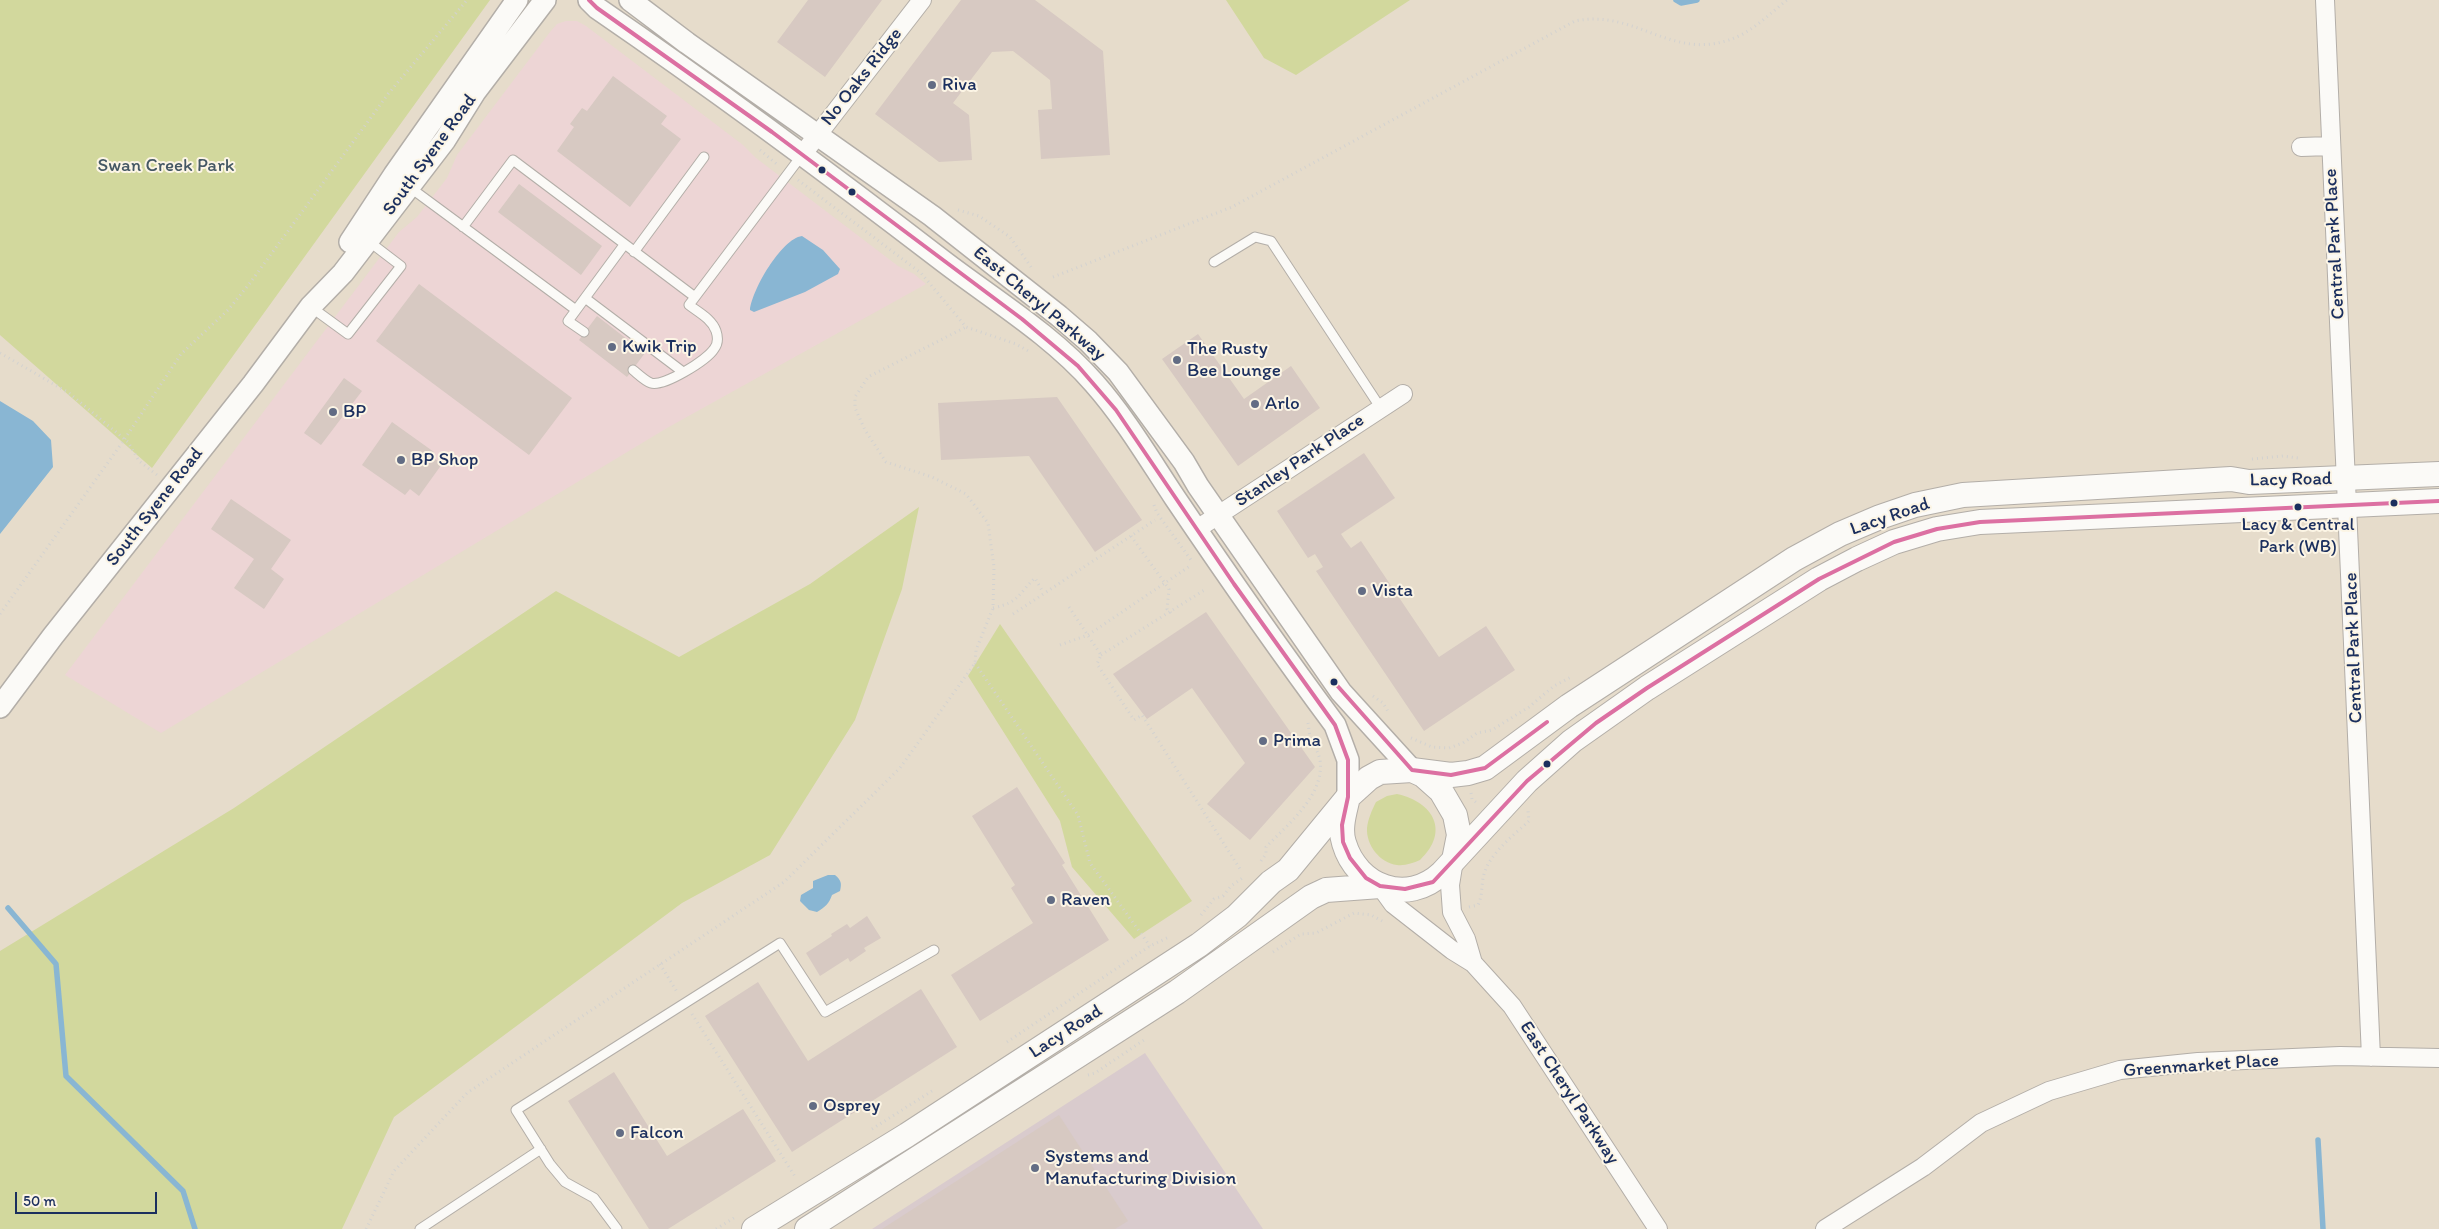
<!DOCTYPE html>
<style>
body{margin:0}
#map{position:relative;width:2439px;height:1229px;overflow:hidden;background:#e6dccb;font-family:Itim,sans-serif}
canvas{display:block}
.scale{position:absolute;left:15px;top:1192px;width:142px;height:22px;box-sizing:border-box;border:2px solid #1b2f5e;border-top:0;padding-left:6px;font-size:15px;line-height:18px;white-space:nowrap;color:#1b2f5e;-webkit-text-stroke:4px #fcf5e5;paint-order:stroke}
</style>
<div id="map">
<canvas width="2439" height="1229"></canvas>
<div class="scale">50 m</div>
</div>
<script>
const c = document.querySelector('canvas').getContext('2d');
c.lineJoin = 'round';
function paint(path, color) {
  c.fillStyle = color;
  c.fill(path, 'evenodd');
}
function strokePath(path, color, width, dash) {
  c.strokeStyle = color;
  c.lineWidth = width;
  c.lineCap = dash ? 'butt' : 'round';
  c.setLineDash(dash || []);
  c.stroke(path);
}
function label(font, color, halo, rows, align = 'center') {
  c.font = font + ' Itim,sans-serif';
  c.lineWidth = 4;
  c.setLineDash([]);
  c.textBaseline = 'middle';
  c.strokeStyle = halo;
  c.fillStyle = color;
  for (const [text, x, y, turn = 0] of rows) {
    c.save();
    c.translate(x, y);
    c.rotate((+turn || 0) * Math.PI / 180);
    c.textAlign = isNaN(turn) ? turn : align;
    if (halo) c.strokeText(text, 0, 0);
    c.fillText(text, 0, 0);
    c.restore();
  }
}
paint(new Path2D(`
 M566 21H577L586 26 743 145 756 158 898 266 914 274 926 284 667 428 161 733 65 675 399 232 417 217 447 178 457 155 550 32 557 24Z`), '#edd5d5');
paint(new Path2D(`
 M1145 1053 1263 1229H872Z`), '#d9cbcd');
paint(new Path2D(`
 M0 0H490L152 468 0 335Z
 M1226 0H1410L1296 75 1264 58Z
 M919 507 902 589 855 720 770 855 682 903 394 1117 342 1229H0V951L234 808 556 591 679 657 810 584Z
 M1000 624 1192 901 1134 939 1072 867 1060 821 968 676Z
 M1397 794C1434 802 1450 832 1420 860 1413 863 1405 866 1397 865 1380 863 1366 845 1367 828 1368 819 1372 810 1376 802L1387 796Z`), '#d2d89d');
paint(new Path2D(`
 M802 236 823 250 840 269 838 274 805 292 754 312 750 310C752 290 781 239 802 236Z
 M0 401 33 421 51 440 53 467 0 534Z
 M828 875H835C841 880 842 883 840 891L832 895C829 904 825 907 817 912L809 910 800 901 801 895 813 888V881Z`), '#89b6d3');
strokePath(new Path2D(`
 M1676 0 1681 3 1697 0
 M8 908 56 964 66 1076 183 1191 195 1229
 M2318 1140 2323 1229`), '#89b6d3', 5.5);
paint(new Path2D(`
 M808 0H882L825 77 777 42Z
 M961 0H1035L1103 51 1110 155 1041 159 1038 110 1052 109 1050 80 1013 51 992 52 953 103 969 115 972 160 939 162 875 114Z
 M613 76 667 116 661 124 681 139 630 207 557 151 574 127 570 124 582 108 587 111Z
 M519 184 602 246 581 275 498 212Z
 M419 284 572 398 529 455 376 341Z
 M597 316 645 353 627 377 579 340Z
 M1198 334 1244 399 1291 366 1320 408 1238 466 1162 359Z
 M344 378 362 391 321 445 304 433Z
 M1057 397 1142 520 1095 552 1029 456 941 460 938 403Z
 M392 422 434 452 431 456 442 464 419 496 410 489 405 495 362 465Z
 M1364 453 1395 498 1341 534 1345 540 1351 548 1361 541 1439 657 1486 626 1515 670 1424 731 1316 571 1323 567 1315 554 1308 558 1277 511Z
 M231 499 291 540 271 569 284 579 264 609 234 588 254 559 211 529Z
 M1206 612 1315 767 1250 840 1207 804 1245 763 1192 688 1147 719 1113 674Z
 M1017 787 1065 863 1062 865 1109 940 980 1021 951 975 1033 923 1011 888 1015 885 972 816Z
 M867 916 881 938 864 948 866 951 850 962 848 958 820 976 806 953 832 936 831 934 847 924 850 928Z
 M758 982 808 1061 921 989 957 1047 792 1152 705 1016Z
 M614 1072 667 1156 743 1109 776 1161 668 1229H649L568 1101Z
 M1059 1115 1128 1221 1115 1229H882Z`), '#d7c9c2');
const service = new Path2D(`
 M408 186 576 310
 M463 227 513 160 695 297
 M634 252 704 157
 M1214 262 1255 237 1271 241 1380 407
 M585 298 683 372
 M311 307 348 334 401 266 367 240
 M584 332 568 321 624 245
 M633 370C638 374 645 381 651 383 664 387 707 360 714 349 718 344 718 337 716 331 712 319 698 312 689 305L802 155
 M420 1229 541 1149
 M617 1229 594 1198 565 1182 550 1164 516 1110 780 943 825 1012 934 950`);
const minor = new Path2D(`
 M2325 0 2371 1057
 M2301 147 2330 146
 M802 155 922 0
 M1197 529 1403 394
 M1454 860 1450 885 1452 912 1466 939 1473 963
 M1380 886 1393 904 1452 950 1473 963 1512 1006 1658 1229
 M1825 1229 1923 1167 1981 1123 2049 1091 2120 1070 2198 1062 2340 1056 2439 1058`);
const tertiary = new Path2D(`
 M589 0 597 8C715 89 830 174 943 261 994 300 1052 335 1094 383 1125 418 1149 459 1175 498 1227 575 1280 651 1335 725L1348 760V797
 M630 0 687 43 932 216 1059 316 1088 341 1118 372 1184 462 1198 486 1341 692 1412 770
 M350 242 394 175 517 0
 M0 707 53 636 253 384 311 306 343 273 445 140 475 92 545 0`);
const secondary = new Path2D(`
 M1412 770 1451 775 1468 773 1485 768 1569 706 1794 559 1840 534 1880 517 1915 505 1963 495 2231 479 2249 482 2439 474
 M1348 797C1345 811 1339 828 1344 843 1357 887 1407 906 1442 873L1527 781 1572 741 1647 688 1819 579 1857 559 1894 542 1937 529 1980 522 2439 501
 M754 1229 907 1135 1199 945 1237 916 1271 882 1288 870 1348 797 1369 778 1380 772 1412 770 1423 775 1441 791 1455 815 1459 835 1454 860
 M807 1229 1177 992 1311 897 1326 890 1380 886`);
strokePath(service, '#b3aea8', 11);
strokePath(minor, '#b3aea8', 20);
strokePath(tertiary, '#b3aea8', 24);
strokePath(secondary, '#b3aea8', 26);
strokePath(new Path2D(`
 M760 150 779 166
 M798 180 921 273 966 327 1016 344 1030 352
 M958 210 979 216 1010 237 1031 267
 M1053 277 1232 207 1575 21C1639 8 1675 67 1741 35 1758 26 1773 11 1787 0
 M0 353 69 393 128 442 139 461 157 475
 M2252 459 2283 456 2298 458
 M1154 505 1157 513 1191 560
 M1131 536 1169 589 1167 609 1171 613
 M1069 607 1101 655 1097 664 1134 720 1142 715 1240 869
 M993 608C1020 602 1017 595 1035 578L1043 592
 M0 614 124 440 181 354 228 310 250 283 388 94 467 0
 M1013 614 1155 520
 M1060 645 1088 635 1190 566
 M1101 655 1206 589
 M975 663 1078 815 1090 863 1150 946
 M1373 696 1383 703 1389 713
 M1411 738 1432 747 1449 748 1463 743 1477 733 1492 730 1529 707 1554 686 1573 676
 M1471 793 1472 799 1478 804
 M1261 861 1266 854V847C1288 824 1325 795 1320 760 1318 751 1314 746 1311 738 1309 734 1309 728 1308 723
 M1469 907 1478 905C1483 895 1481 884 1484 874 1490 853 1513 836 1529 821L1528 811
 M1201 915 1214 899 1223 896 1231 886 1244 877
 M1273 952 1301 934 1316 933 1354 913 1371 915 1384 922
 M660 964 677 992
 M692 1014 796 1178
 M1007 1042 1150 946 1169 937
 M1088 1075 1095 1073 1144 1040
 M872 1129 932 1091
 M366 1229 394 1171 467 1093 784 882 900 768 975 663 976 650 993 608 994 567 988 523 966 494 932 477 886 462 865 430 855 408V397L868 377 966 327
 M716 1229 737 1216`), '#d3d2d0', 3, [1, 4]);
strokePath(service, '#fbfaf7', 9);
strokePath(minor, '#fbfaf7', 18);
strokePath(tertiary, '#fbfaf7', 21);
strokePath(secondary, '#fbfaf7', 24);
strokePath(new Path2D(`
 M589 0 597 8 772 132 1022 319 1078 366 1116 410 1234 584 1335 725 1348 760V797L1342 825 1343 842 1350 858 1366 878 1380 886 1405 889 1433 882 1527 781 1596 723 1647 688 1819 579 1894 542 1937 529 1980 522 2439 501
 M1334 682 1412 770 1451 775 1485 768 1547 722`), '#dc70a2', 4);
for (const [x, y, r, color] of [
 [932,85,5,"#626c84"],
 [822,170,4.5,"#1b2f5e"],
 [852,192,4.5,"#1b2f5e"],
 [612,347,5,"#626c84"],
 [1177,360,5,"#626c84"],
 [1255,404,5,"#626c84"],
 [333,412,5,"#626c84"],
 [401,460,5,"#626c84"],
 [2394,503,4.5,"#1b2f5e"],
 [2298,507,4.5,"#1b2f5e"],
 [1362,591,5,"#626c84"],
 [1334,682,4.5,"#1b2f5e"],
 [1263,741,5,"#626c84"],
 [1547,764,4.5,"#1b2f5e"],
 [1051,900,5,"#626c84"],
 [813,1106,5,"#626c84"],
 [620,1133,5,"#626c84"],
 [1035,1168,5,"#626c84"]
]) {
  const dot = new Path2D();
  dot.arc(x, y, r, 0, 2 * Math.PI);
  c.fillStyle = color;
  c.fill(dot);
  strokePath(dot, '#fcf5e5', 2);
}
label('18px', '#1b2f5e', '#fcf5e5', [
 ["Lacy & Central",2298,525],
 ["Park (WB)",2298,547]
]);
label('19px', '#1b2f5e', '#fcf5e5', [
 ["No Oaks Ridge",862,77,-52],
 ["South Syene Road",430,155,-54],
 ["Central Park Place",2335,244,-93],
 ["East Cheryl Parkway",1039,304,40],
 ["Stanley Park Place",1300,461,-34],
 ["Lacy Road",2291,480,-1],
 ["South Syene Road",155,507,-52],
 ["Lacy Road",1890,517,-19],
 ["Central Park Place",2354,648,-92],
 ["Lacy Road",1066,1032,-33],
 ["Greenmarket Place",2201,1066,-4],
 ["East Cheryl Parkway",1569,1093,57]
]);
label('19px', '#1b2f5e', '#fcf5e5', [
 ["Riva",942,85],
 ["Kwik Trip",622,347],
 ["The Rusty",1187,349],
 ["Bee Lounge",1187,371],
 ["Arlo",1265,404],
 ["BP",343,412],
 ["BP Shop",411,460],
 ["Vista",1372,591],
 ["Prima",1273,741],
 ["Raven",1061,900],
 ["Osprey",823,1106],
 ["Falcon",630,1133],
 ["Systems and",1045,1157],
 ["Manufacturing Division",1045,1179]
], 'left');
label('19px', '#455864', '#fcf5e5', [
 ["Swan Creek Park",166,166]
]);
</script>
